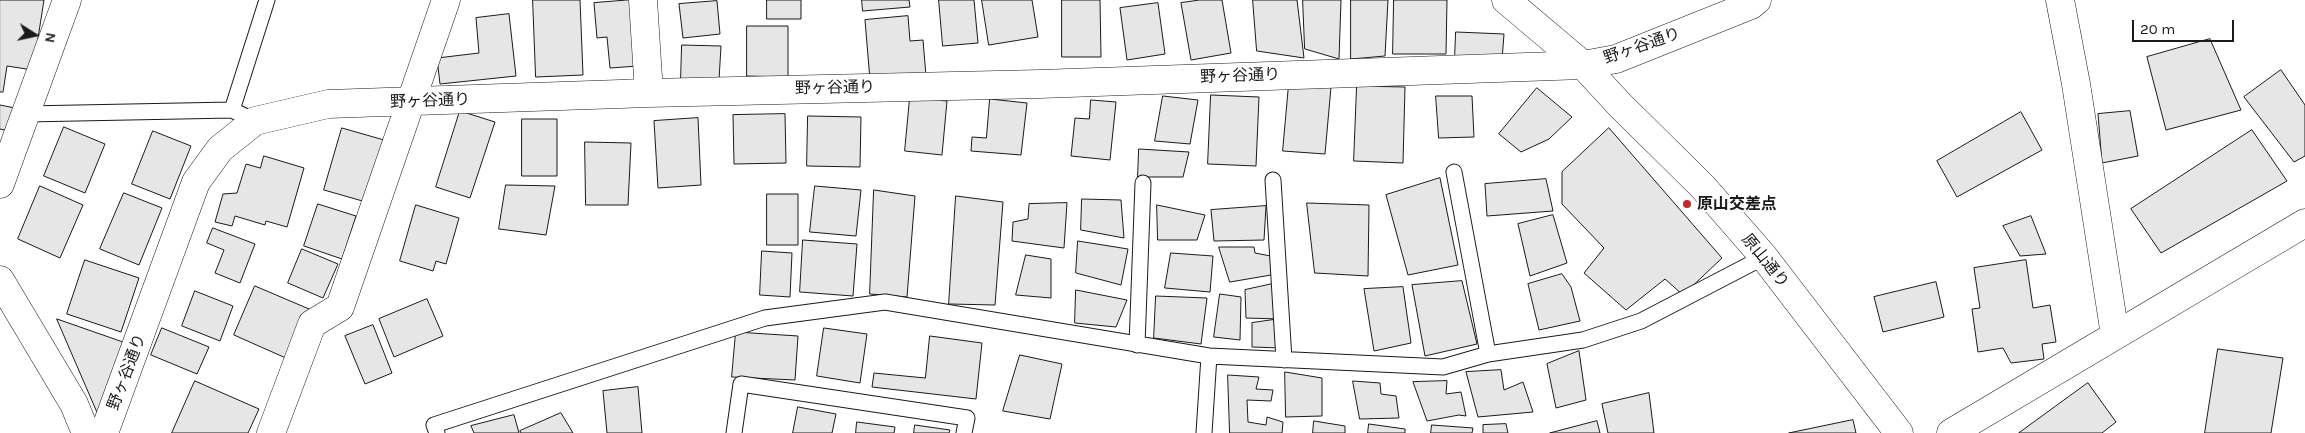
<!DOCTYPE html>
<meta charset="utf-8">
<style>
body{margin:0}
#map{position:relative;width:2305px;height:433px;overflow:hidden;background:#fff;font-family:Karla,sans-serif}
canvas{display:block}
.north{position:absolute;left:10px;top:10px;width:50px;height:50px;-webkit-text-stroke:4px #fff;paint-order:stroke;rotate:100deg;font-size:14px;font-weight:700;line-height:20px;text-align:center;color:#1a1a1a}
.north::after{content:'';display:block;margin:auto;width:18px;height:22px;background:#1a1a1a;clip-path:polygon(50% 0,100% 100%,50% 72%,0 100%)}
.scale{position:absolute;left:2132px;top:20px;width:102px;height:22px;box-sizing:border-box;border:2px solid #1a1a1a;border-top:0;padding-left:6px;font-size:15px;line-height:18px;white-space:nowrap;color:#1a1a1a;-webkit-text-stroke:4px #fff;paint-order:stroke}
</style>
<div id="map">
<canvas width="2305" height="433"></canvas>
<div class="north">N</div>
<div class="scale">20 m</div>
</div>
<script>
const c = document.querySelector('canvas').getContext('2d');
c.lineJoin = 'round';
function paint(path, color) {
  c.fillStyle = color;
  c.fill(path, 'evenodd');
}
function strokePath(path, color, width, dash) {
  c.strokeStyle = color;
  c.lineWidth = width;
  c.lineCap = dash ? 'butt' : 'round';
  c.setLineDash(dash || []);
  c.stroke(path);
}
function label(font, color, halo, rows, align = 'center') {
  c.font = font + ' Karla,"Noto Sans JP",sans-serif';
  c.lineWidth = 4;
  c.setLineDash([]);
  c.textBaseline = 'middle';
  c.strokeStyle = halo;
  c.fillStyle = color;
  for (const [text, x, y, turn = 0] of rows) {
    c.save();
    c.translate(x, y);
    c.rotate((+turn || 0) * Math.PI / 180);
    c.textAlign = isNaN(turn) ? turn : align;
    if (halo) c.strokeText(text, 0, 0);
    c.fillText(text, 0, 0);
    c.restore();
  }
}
const building = new Path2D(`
 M0 0H44L33 70 7 66 3 92H0Z
 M533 0H580L583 75 536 77Z
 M632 0 638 66 610 68 607 37 597 38 594 3Z
 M767 0H801V19H767Z
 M862 0H909L910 7 863 11Z
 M939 0H974L978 43 943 46Z
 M982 0H1032L1038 37 989 45Z
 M1062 0H1100L1101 57H1062Z
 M1200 0H1222L1231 53 1191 60 1181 3Z
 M1253 0H1297L1304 58 1257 51Z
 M1303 0H1341L1339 59 1305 49Z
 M1351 0H1388L1385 56 1351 59Z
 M1394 0H1447L1446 54H1393Z
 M717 1 720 34 683 38 679 4Z
 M1158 3 1165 54 1127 60 1120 8Z
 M509 14 516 76 440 84 437 58 479 53 476 18Z
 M908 16 910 41 923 40 926 76 870 80 865 20Z
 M747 26H788V77L747 76Z
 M1456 32 1504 34 1502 60 1455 58Z
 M2210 39 2241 110 2166 130 2147 57Z
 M682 45 721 46 719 80 681 79Z
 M2281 70 2305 105V156L2294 162 2244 97Z
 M1289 84 1331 87 1325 154 1283 151Z
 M1357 86 1405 87 1403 163 1354 161Z
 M1537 88 1572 117 1549 139 1521 152 1499 134Z
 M1211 95 1259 97 1256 166 1208 164Z
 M1163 96 1198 100 1190 144 1155 141Z
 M1436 96H1472L1474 137 1439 138Z
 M910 98 947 101 942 155 905 151Z
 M990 99 1027 103 1021 155 971 151 972 137 986 138Z
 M1091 100 1116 102 1110 160 1071 156 1075 118 1089 119Z
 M0 105 15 108 9 131 0 129Z
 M460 111 495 122 470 198 436 187Z
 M2130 111 2138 156 2102 163 2098 114Z
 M2021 112 2042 150 1957 197 1937 161Z
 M785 114 786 163 734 164 733 115Z
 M808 116 861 117 860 167 807 166Z
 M698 118 701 185 658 188 654 121Z
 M522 119H557V176H522Z
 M64 127 105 144 85 193 44 176Z
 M342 128 384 140 366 202 324 190Z
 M1609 128 1722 258 1683 295 1665 279 1626 310 1584 273 1604 248 1562 204V172Z
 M2252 130 2287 181 2161 253 2131 209Z
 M153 131 191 146 170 199 132 184Z
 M585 142 631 143 628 205H586Z
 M1139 149 1189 152 1183 177H1138Z
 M264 156 304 168 287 227 266 221 265 225 235 216 232 226 215 222 223 194 237 193 246 164 260 168Z
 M1440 178 1458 265 1408 275 1386 195Z
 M1546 179 1553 211 1487 216 1485 184Z
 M506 185 555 186 546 235 499 229Z
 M40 186 83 205 60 258 18 239Z
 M815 186 861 190 856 236 810 232Z
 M874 190 915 196 907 297 870 294Z
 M124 193 162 208 139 265 100 249Z
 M767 194H798V245H767Z
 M956 196 1003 202 995 305 949 304Z
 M1082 199 1121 200 1124 238 1081 230Z
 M1067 203 1064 248 1012 241 1013 222 1028 219 1029 204Z
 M1307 203 1369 205 1368 276 1315 273Z
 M318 204 356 216 342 259 304 246Z
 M416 205 459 218 446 264 436 261 433 271 400 261Z
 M1157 205 1205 215 1197 240H1158Z
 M1266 206 1264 240 1214 241 1211 210Z
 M1553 215 1567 263 1530 276 1518 224Z
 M2031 216 2046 254 2020 256 2003 226Z
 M213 228 255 244 240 283 215 273 224 250 207 243Z
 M803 240 857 244 853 296 800 292Z
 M1078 241 1128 249 1121 285 1076 273Z
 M1219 247H1254L1255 253 1276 257 1277 274 1230 282Z
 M302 249 338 264 323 298 288 283Z
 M762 251 792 253 790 297 760 295Z
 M1171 253 1213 256 1210 292 1165 288Z
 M1026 255 1051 259V298L1016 295Z
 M85 260 139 278 121 332 67 314Z
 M2026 260 2033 308 2050 305 2056 342 2042 344 2044 359 2011 363 2003 348 1978 352 1972 309 1980 308 1974 268Z
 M1562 274 1571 287 1580 321 1539 330 1528 284Z
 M1462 281 1477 344 1425 356 1412 285Z
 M1936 282 1944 317 1883 332 1874 297Z
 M1277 283 1280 319 1246 318 1245 290Z
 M255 286 309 309 288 359 234 335Z
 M1403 287 1411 343 1374 351 1364 289Z
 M1076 290 1127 300 1116 327 1075 323Z
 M195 291 233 306 220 341 182 326Z
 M1220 294 1241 297 1240 340 1214 337Z
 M1156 296 1207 298 1201 344 1154 338Z
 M427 299 443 336 394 357 379 319Z
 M57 319 123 342 98 414Z
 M1280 319 1281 348 1252 347V323Z
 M373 325 392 373 365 384 345 336Z
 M162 328 209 347 197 374 151 355Z
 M824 328 867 334 860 383 817 376Z
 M736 332 798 336 795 380 732 377Z
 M930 336 982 343 976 399 872 387 874 373 925 378Z
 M2218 349 2283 358 2271 433H2205Z
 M1579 351 1586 400 1556 408 1547 364Z
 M1020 355 1062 364 1050 419 1003 411Z
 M1501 370 1504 390 1523 382 1533 412 1478 417 1466 372Z
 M1285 372 1322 378V416L1286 417Z
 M1228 375 1259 377 1256 389 1273 390 1271 401 1247 400 1248 422 1266 425 1267 417 1283 422 1282 433H1230Z
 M195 381 259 409 248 433H172Z
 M1353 381 1380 383 1381 394 1396 396 1399 418 1360 419Z
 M1447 381 1446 394 1461 392 1466 416 1459 415 1427 421 1413 382Z
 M2088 383 2116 422 2102 433H2019Z
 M638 387 642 433H607L603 391Z
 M1649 393 1654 433H1608L1602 404Z
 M798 407 836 414 832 433H793Z
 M561 413 573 433H521L520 431Z
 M514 415 519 433H474L471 426Z
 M1853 420 1856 433H1789Z
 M1314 421 1345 426V433H1313Z
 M1597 421 1600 433H1550Z
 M857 422 895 427 894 433H856Z
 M1369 424 1405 429V433H1368Z
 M1506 424 1508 433H1483V425Z
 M915 425 950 430 949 433H914Z
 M1432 425 1473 428 1472 433H1431Z`);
paint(building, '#e6e6e6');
strokePath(building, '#1a1a1a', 1);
const service = new Path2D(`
 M232 110 267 0
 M26 114 232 110 255 121
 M1454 172 1488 354
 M1273 180 1284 360
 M1137 345 1143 183
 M437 433 434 425 765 318 885 302 1209 356 1443 367 1488 354 1583 340 1641 321 1764 257
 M734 433 741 384 967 418 964 433
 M1204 433 1209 356`);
const minor = new Path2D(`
 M643 0 649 93
 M2060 0 2076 84 2115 335
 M0 184 67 0
 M0 280 74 404 86 433
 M104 433 196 182 220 149 255 121 328 104 649 93 1040 84 1583 65 1616 59 1751 5 1757 0
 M271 433 312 324 340 307 446 0
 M1951 433 2305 223`);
const tertiary = new Path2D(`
 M1506 0 1583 65 1619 104 1703 187 1764 257 1899 433`);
strokePath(service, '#1a1a1a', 17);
strokePath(minor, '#1a1a1a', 29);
strokePath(tertiary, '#1a1a1a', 29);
strokePath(service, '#fff', 15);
strokePath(minor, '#fff', 28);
strokePath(tertiary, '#fff', 28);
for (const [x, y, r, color] of [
 [1687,204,5,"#c62828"]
]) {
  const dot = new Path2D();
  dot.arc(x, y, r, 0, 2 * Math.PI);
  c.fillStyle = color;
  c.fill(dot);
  strokePath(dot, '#fff', 2);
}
label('16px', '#1a1a1a', '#fff', [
 ["野ヶ谷通り",1642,46,-19],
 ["野ヶ谷通り",1240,76,-2],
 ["野ヶ谷通り",835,88,-1],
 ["野ヶ谷通り",430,101,-2],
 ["原山通り",1765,261,51],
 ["野ヶ谷通り",127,372,-69]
]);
label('bold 16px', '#1a1a1a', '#fff', [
 ["原山交差点",1697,204]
], 'left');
</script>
